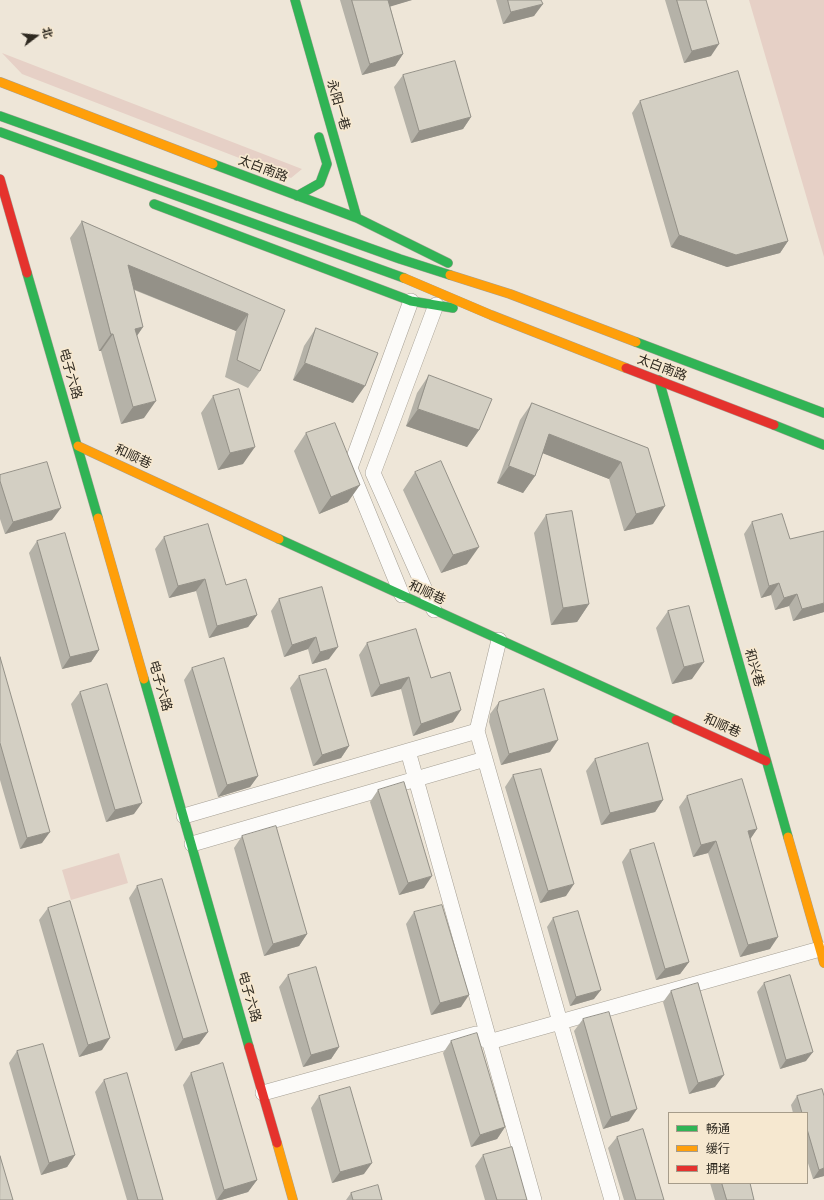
<!DOCTYPE html>
<meta charset="utf-8">
<style>
body{margin:0}
#map{position:relative;width:824px;height:1200px;overflow:hidden;background:#eee6d8;font-family:"Noto Sans","Noto Sans SC",sans-serif}
canvas{display:block}
.legend{position:absolute;left:668px;top:1112px;width:140px;height:72px;box-sizing:border-box;background:#f6e8d0;border:1px solid #a69c8a;margin:0;padding:5px 7px;list-style:none;font-size:12px;color:#2e2920}
.legend li{display:flex;align-items:center;gap:8px;height:20px}
.legend b{width:20px;border:1px solid #a69c8a}
.north{position:absolute;left:16px;top:16px;width:40px;height:40px;-webkit-text-stroke:3px #f6e8d0;paint-order:stroke;rotate:74deg;font-size:11px;font-weight:700;line-height:16px;text-align:center;color:#2e2920}
.north::after{content:'';display:block;margin:auto;width:14px;height:18px;background:#2e2920;clip-path:polygon(50% 0,100% 100%,50% 72%,0 100%)}
</style>
<div id="map">
<canvas width="824" height="1200"></canvas>
<ul class="legend">
<li><b style="height:5px;background:#30b455"></b>畅通</li>
<li><b style="height:5px;background:#ff9f0a"></b>缓行</li>
<li><b style="height:5px;background:#e5322d"></b>拥堵</li>
</ul>
<div class="north">北</div>
</div>
<script>
const c = document.querySelector('canvas').getContext('2d');
c.lineJoin = 'round';
function paint(path, color) {
  c.fillStyle = color;
  c.fill(path, 'evenodd');
}
function strokePath(path, color, width, dash) {
  c.strokeStyle = color;
  c.lineWidth = width;
  c.lineCap = dash ? 'butt' : 'round';
  c.setLineDash(dash || []);
  c.stroke(path);
}
function label(font, color, halo, rows, align = 'center') {
  c.font = font + ' "Noto Sans","Noto Sans SC",sans-serif';
  c.lineWidth = 3.5;
  c.setLineDash([]);
  c.textBaseline = 'middle';
  c.strokeStyle = halo;
  c.fillStyle = color;
  for (const [text, x, y, turn = 0] of rows) {
    c.save();
    c.translate(x, y);
    c.rotate((+turn || 0) * Math.PI / 180);
    c.textAlign = isNaN(turn) ? turn : align;
    if (halo) c.strokeText(text, 0, 0);
    c.fillText(text, 0, 0);
    c.restore();
  }
}
paint(new Path2D(`
 M749 0H824V257Z
 M2 53 302 169 291 178 22 74Z
 M119 853 128 883 71 900 62 870Z`), '#e6d0c6');
const street = new Path2D(`
 M402 595 350 468 411 301
 M434 610 373 473 436 305
 M499 640 477 731 560 1022 612 1200
 M408 751 534 1200
 M184 816 477 731
 M192 844 485 759
 M263 1093 476 1034 489 1042 820 949`);
const fast = new Path2D(`
 M295 0 357 218
 M0 116 400 259 450 275
 M0 132 404 278
 M213 164 357 218 448 263
 M297 196 320 183 327 164 319 137
 M154 204 411 301 453 308
 M27 273 98 518
 M636 342 824 413
 M659 380 788 837
 M774 425 824 445
 M279 539 676 720
 M144 679 249 1047`);
const slow = new Path2D(`
 M0 82 213 164
 M450 275 510 294 636 342
 M404 278 491 315 626 368
 M78 446 279 539
 M98 518 144 679
 M788 837 824 963
 M277 1143 293 1200`);
const jam = new Path2D(`
 M0 179 27 273
 M626 368 774 425
 M676 720 766 761
 M249 1047 277 1143`);
strokePath(street, '#a6a095', 16);
strokePath(fast, '#a6a095', 10);
strokePath(slow, '#a6a095', 10);
strokePath(jam, '#a6a095', 10);
strokePath(street, '#fcfbf9', 15);
strokePath(fast, '#30b455', 9);
strokePath(slow, '#ff9f0a', 9);
strokePath(jam, '#e5322d', 9);
paint(new Path2D(`
 M340 0H412L390 6 403 54 395 66 362 75Z
 M496 0H541L534 16 503 24Z
 M665 0H706L711 56 684 63Z
 M403 75 471 117 463 129 411 143 394 87Z
 M640 101 788 241 780 253 727 267 671 247 632 113Z
 M82 221 285 310 260 371 248 388 225 377 236 331 134 290 143 327 137 336 144 418 121 424 101 351H99L70 238Z
 M316 328 353 403 293 380 304 346Z
 M429 375 479 430 467 447 406 426 417 393Z
 M213 396 243 464 218 470 201 413Z
 M532 403 648 448 653 524 624 531 609 479 543 453 535 476 523 493 497 483 520 420Z
 M306 433 348 502 319 514 294 451Z
 M415 472 467 564 441 573 403 490Z
 M0 475 52 520 5 534 0 519Z
 M546 515 589 604 577 622 551 625 534 533Z
 M752 522 790 539 824 612 793 621 789 606 775 610 771 595 761 598 744 534Z
 M164 537 226 585 257 615 248 627 209 638 196 591 169 598 155 549Z
 M37 541 99 650 91 662 62 669 29 553Z
 M322 587 329 659 312 664 308 649 284 657 271 611 279 599Z
 M668 611 692 679 672 684 656 628Z
 M367 643 431 678 453 722 413 736 401 689 371 697 359 655Z
 M0 657 42 843 20 849 0 780Z
 M192 668 258 776 250 787 218 797 184 680Z
 M299 676 349 746 341 758 313 766 290 688Z
 M80 692 134 814 106 822 71 704Z
 M499 702 550 752 501 765 489 722 490 714Z
 M595 759 663 800 655 812 601 825 586 771Z
 M513 775 566 896 540 903 505 787Z
 M378 790 424 888 399 895 370 802Z
 M687 796 757 829 750 839 770 949 740 957 708 853 693 857 679 807Z
 M242 836 307 934 299 946 264 956 234 848Z
 M630 850 689 962 680 974 656 980 622 862Z
 M137 886 208 1032 199 1044 175 1051 129 898Z
 M48 908 102 1050 79 1057 39 920Z
 M414 912 461 1007 431 1015 406 924Z
 M553 918 594 999 570 1006 547 927Z
 M288 975 339 1047 331 1059 303 1067 279 987Z
 M764 983 806 1061 780 1069 757 992Z
 M671 991 715 1087 689 1094 663 1002Z
 M583 1019 629 1121 603 1129 574 1031Z
 M451 1041 505 1127 497 1139 471 1147 443 1053Z
 M17 1051 75 1155 67 1167 41 1175 9 1063Z
 M191 1073 257 1180 248 1192 221 1200H216L183 1085Z
 M104 1080 163 1200H127L95 1092Z
 M822 1089 824 1096V1176L813 1179 807 1160V1113H793L791 1105 797 1096Z
 M319 1096 364 1174 332 1183 311 1108Z
 M617 1137 664 1200H624L608 1148Z
 M483 1155 527 1200H485L475 1166Z
 M710 1183H750L754 1200H715Z
 M351 1193 382 1200H346Z`), '#b5b2a8');
paint(new Path2D(`
 M386 0H412L379 10Z
 M543 4 534 16 503 24 511 12Z
 M719 44 711 56 684 63 692 51Z
 M403 54 395 66 362 75 370 64Z
 M471 117 463 129 411 143 419 131Z
 M679 235 788 241 780 253 727 267 671 247Z
 M128 265 248 314 236 331 116 282Z
 M143 327 131 344 135 329Z
 M111 334H113L101 351H99Z
 M305 363 365 386 353 403 293 380Z
 M156 401 144 418 121 424 133 407Z
 M418 409 479 430 467 447 406 426Z
 M549 434 621 462 609 479 537 451Z
 M255 447 243 464 218 470 230 453Z
 M509 466 535 476 523 493 497 483Z
 M360 485 348 502 319 514 331 497Z
 M665 506 653 524 624 531 636 514Z
 M61 508 52 520 5 534 13 522Z
 M479 547 467 564 441 573 453 555Z
 M205 579 196 591 169 598 178 586Z
 M779 583 771 595 761 598 769 586Z
 M797 594 789 606 775 610 784 598Z
 M824 603V612L793 621 802 609Z
 M589 604 577 622 551 625 563 608Z
 M257 615 248 627 209 638 217 626Z
 M316 637 308 649 284 657 292 645Z
 M338 647 329 659 312 664 320 652Z
 M99 650 91 662 62 669 70 657Z
 M704 662 692 679 672 684 684 667Z
 M409 677 401 689 371 697 380 685Z
 M461 710 453 722 413 736 421 724Z
 M558 740 550 752 501 765 509 754Z
 M349 746 341 758 313 766 322 755Z
 M258 776 250 787 218 797 227 785Z
 M663 800 655 812 601 825 610 813Z
 M142 803 134 814 106 822 115 810Z
 M757 829 749 841 748 831Z
 M50 832 42 843 20 849 27 838Z
 M716 841 708 853 693 857 701 845Z
 M432 876 424 888 399 895 408 883Z
 M574 884 566 896 540 903 548 891Z
 M307 934 299 946 264 956 273 944Z
 M778 937 770 949 740 957 748 945Z
 M689 962 680 974 656 980 665 969Z
 M601 990 594 999 570 1006 576 997Z
 M469 995 461 1007 431 1015 440 1003Z
 M208 1032 199 1044 175 1051 183 1039Z
 M110 1038 102 1050 79 1057 88 1045Z
 M339 1047 331 1059 303 1067 311 1055Z
 M813 1052 806 1061 780 1069 786 1060Z
 M724 1075 715 1087 689 1094 698 1083Z
 M637 1109 629 1121 603 1129 611 1117Z
 M505 1127 497 1139 471 1147 480 1135Z
 M75 1155 67 1167 41 1175 49 1163Z
 M372 1163 364 1174 332 1183 340 1172Z
 M824 1168V1176L813 1179 819 1170Z
 M257 1180 248 1192 221 1200H217L224 1190Z`), '#949188');
const building = new Path2D(`
 M352 0H388L403 54 370 64Z
 M508 0H541L543 4 511 12Z
 M677 0H706L719 44 692 51Z
 M455 61 471 117 419 131 403 75Z
 M738 71 788 241 736 255 679 235 640 101Z
 M82 221 285 310 260 371 237 360 248 314 128 265 143 327 135 329 156 401 133 407 113 334H111Z
 M316 328 378 353 365 386 305 363Z
 M429 375 492 399 479 430 418 409Z
 M239 389 255 447 230 453 213 396Z
 M532 403 648 448 665 506 636 514 621 462 549 434 535 476 509 466Z
 M335 423 360 485 331 497 306 433Z
 M441 461 479 547 453 555 415 472Z
 M47 462 61 508 13 522 0 481V475Z
 M572 511 589 604 563 608 546 515Z
 M782 514 790 539 824 531V603L802 609 797 594 784 598 779 583 769 586 752 522Z
 M208 524 226 585 246 579 257 615 217 626 205 579 178 586 164 537Z
 M65 533 99 650 70 657 37 541Z
 M322 587 338 647 320 652 316 637 292 645 279 599Z
 M689 606 704 662 684 667 668 611Z
 M416 629 431 678 450 672 461 710 421 724 409 677 380 685 367 643Z
 M0 657 50 832 27 838 0 743Z
 M224 658 258 776 227 785 192 668Z
 M326 669 349 746 322 755 299 676Z
 M107 684 142 803 115 810 80 692Z
 M544 689 558 740 509 754 497 710 499 702Z
 M648 743 663 800 610 813 595 759Z
 M541 769 574 884 548 891 513 775Z
 M742 779 757 829 748 831 778 937 748 945 716 841 701 845 687 796Z
 M404 782 432 876 408 883 378 790Z
 M276 826 307 934 273 944 242 836Z
 M654 843 689 962 665 969 630 850Z
 M162 879 208 1032 183 1039 137 886Z
 M70 901 110 1038 88 1045 48 908Z
 M442 905 469 995 440 1003 414 912Z
 M578 911 601 990 576 997 553 918Z
 M316 967 339 1047 311 1055 288 975Z
 M790 975 813 1052 786 1060 764 983Z
 M698 983 724 1075 698 1083 671 991Z
 M609 1012 637 1109 611 1117 583 1019Z
 M477 1033 505 1127 480 1135 451 1041Z
 M43 1044 75 1155 49 1163 17 1051Z
 M223 1063 257 1180 224 1190 191 1073Z
 M127 1073 163 1200H138L104 1080Z
 M350 1087 372 1163 340 1172 319 1096Z
 M822 1089 824 1096V1168L819 1170 807 1129V1113H802L797 1096Z
 M643 1129 664 1200H636L617 1137Z
 M512 1147 527 1200H497L483 1155Z
 M0 1156 13 1200H0Z
 M722 1183H750L754 1200H727Z
 M378 1185 382 1200H353L351 1193Z`);
paint(building, '#d3cfc3');
strokePath(building, '#949188', 1);
label('13px', '#2e2920', '#f6e8d0', [
 ["永阳一巷",338,105,74],
 ["太白南路",263,169,21],
 ["太白南路",662,368,21],
 ["电子六路",70,374,74],
 ["和顺巷",133,457,25],
 ["和顺巷",427,593,25],
 ["和兴巷",754,668,74],
 ["电子六路",160,686,74],
 ["和顺巷",722,726,24],
 ["电子六路",249,997,74]
]);
</script>
